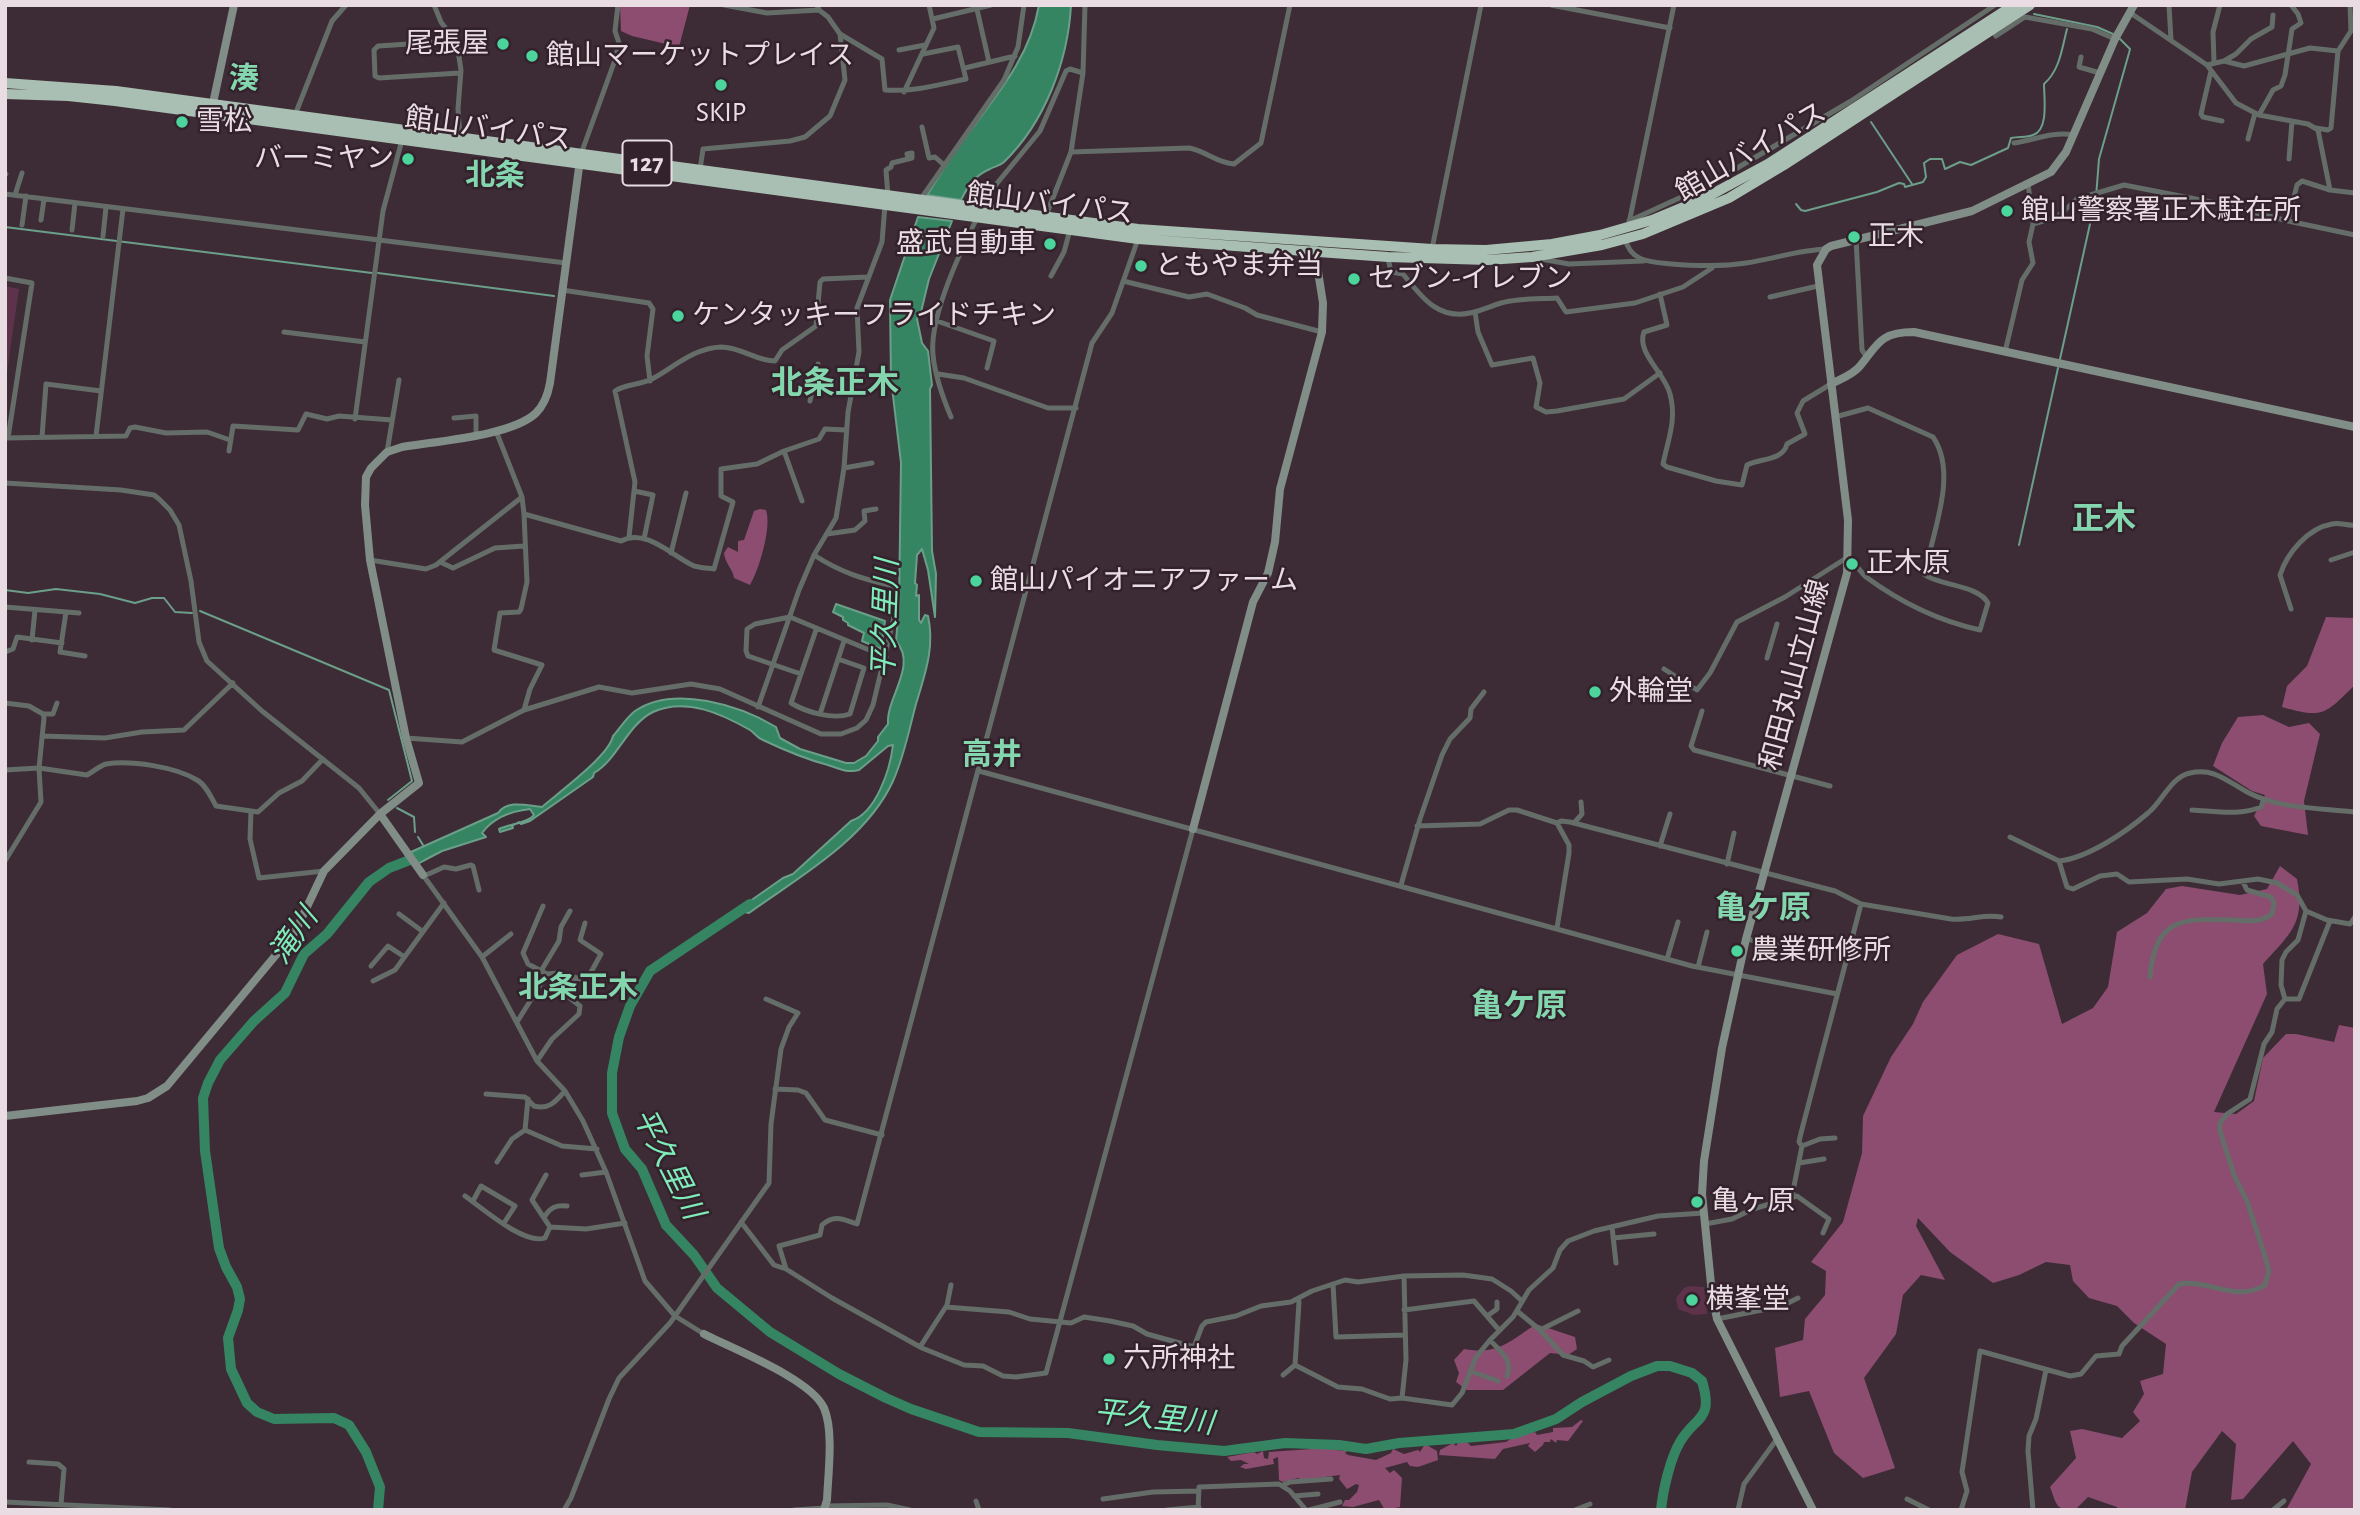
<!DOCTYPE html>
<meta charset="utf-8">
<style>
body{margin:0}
#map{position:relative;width:2360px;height:1515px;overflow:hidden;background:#3d2c35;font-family:"Alegreya Sans",sans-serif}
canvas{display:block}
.frame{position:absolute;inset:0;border:7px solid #e9dde3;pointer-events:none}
</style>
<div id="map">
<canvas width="2360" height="1515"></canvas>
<div class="frame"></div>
</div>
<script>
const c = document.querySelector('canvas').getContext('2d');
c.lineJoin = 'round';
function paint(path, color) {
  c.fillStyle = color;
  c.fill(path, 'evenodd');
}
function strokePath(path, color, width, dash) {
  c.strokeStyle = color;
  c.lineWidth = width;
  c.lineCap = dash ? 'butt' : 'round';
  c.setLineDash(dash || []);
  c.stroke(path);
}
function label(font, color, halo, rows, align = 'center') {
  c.font = font + ' "Alegreya Sans","Noto Sans JP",sans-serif';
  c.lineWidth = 5;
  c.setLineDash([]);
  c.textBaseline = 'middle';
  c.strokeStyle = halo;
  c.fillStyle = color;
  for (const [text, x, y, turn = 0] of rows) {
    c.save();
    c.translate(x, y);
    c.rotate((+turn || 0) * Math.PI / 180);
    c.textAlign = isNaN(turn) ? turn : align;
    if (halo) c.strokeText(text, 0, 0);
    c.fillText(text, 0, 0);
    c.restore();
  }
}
paint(new Path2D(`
 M5 286 19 289 5 386Z
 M1689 1286 1704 1287 1707 1314 1694 1315 1678 1309 1676 1298 1684 1288Z`), '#5d324a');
paint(new Path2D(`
 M620 5H690L679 47 632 36 621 31Z
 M760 509 766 510C772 527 759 570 750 585L734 578C733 569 725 564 724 553L728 547 738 552V541L744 540 754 511Z
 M2326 617 2355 618V685C2325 714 2324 719 2282 707L2287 686 2307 666Z
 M2263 715 2289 727 2309 723 2320 734 2304 801 2308 835 2261 826 2254 816 2265 795 2252 791 2213 766 2222 743 2238 717Z
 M2280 866 2297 879C2306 923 2290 934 2263 964L2267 994 2214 1112 2236 1114 2254 1101 2263 1058 2286 1034H2296L2334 1042 2339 1025 2355 1028V1510H2286L2311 1464 2293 1441 2243 1499 2231 1500 2236 1444 2222 1431 2192 1472 2185 1510H2118L2117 1507 2088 1497 2075 1510C2055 1510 2057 1505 2050 1487L2076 1458 2070 1431 2082 1429 2122 1438 2140 1421 2133 1412 2144 1394 2140 1381 2163 1374 2166 1344 2134 1323 2117 1306 2089 1298 2073 1281 2070 1265 2046 1262 2019 1275 1993 1283 1950 1252 1918 1218 1916 1226 1945 1280 1921 1275 1903 1295 1896 1334 1864 1378 1895 1468 1863 1478 1834 1453 1809 1391 1780 1397 1775 1348 1803 1340 1805 1319 1825 1295 1826 1271 1811 1262 1843 1222 1862 1153 1863 1116 1891 1057 1913 1024 1923 1002 1957 955 1998 934 2039 944 2062 1024 2093 1008 2108 987 2117 932 2147 913 2166 889 2182 886 2240 895 2267 889Z
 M1536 1324 1575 1337 1577 1349 1568 1355 1550 1353 1503 1390H1467L1456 1382 1459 1373 1454 1360 1464 1349C1498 1355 1509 1342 1536 1324Z
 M1581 1420 1583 1421 1568 1441 1557 1440 1556 1443 1551 1439 1550 1442H1544L1543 1445 1535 1452 1528 1446 1530 1443 1503 1449 1495 1459 1439 1455 1440 1450 1453 1443 1456 1446 1458 1443 1467 1442 1471 1446 1506 1442 1515 1436 1535 1432 1537 1435 1553 1432V1428L1572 1427Z
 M1425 1444 1437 1451 1438 1460 1418 1467 1410 1466 1407 1462 1385 1468 1390 1473 1394 1470 1402 1478 1400 1507 1385 1510 1379 1500 1353 1507 1342 1506 1345 1500H1349L1357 1492 1359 1485 1356 1484 1347 1489 1339 1479 1340 1475 1302 1480 1298 1478 1283 1482 1279 1480 1278 1457 1273 1459 1274 1464 1246 1469 1240 1467 1244 1464H1249L1241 1460 1231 1461 1227 1457 1254 1452 1257 1454 1263 1451 1264 1458 1268 1459 1269 1452 1311 1449 1323 1445 1336 1450 1347 1451 1345 1453 1348 1455 1376 1460 1391 1453 1393 1449 1404 1454 1418 1450 1420 1452Z`), '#8c4d70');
const water = new Path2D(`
 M1039 5H1071C1068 61 1045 122 1004 162 1000 166 995 166 990 169 975 175 968 186 961 200L927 195C937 180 946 164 957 149 989 103 1029 63 1039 5Z
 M918 217 952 221 929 279 921 312 917 319 922 343 928 351 932 385 930 389 932 551 936 574 935 617 928 570 922 549 917 555 915 583 917 585 916 596 919 595V620L921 623 925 615 928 616C935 647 925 674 916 704 909 730 904 757 893 781 866 840 799 877 749 913L740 911 743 906 783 878 793 874 851 821C876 813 890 770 893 745L888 746 859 770C848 773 839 769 828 765 805 759 784 750 763 740 757 738 755 733 750 730 722 714 686 697 653 712 627 725 618 759 594 773L593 777 530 821 521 824 519 822 512 826 513 828 500 832 499 829C509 824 528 823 534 815L530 809C512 811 493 818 482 833L486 837 442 851 419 863 411 852 498 813C508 799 528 806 542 807 559 792 609 756 613 736 620 728 627 717 635 711 674 684 741 706 776 727L780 738 800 749 846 763H854L866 756 878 741V737L888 724C886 697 918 666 896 641L899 606 901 463 891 379 890 300Z
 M836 604 885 621 881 649 862 641 864 633 848 625V623L843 620V617L833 612Z`);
paint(water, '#358563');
strokePath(water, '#6b9f89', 2);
strokePath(new Path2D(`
 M2034 14 2097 27 2113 34
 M1871 122 1912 184
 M1796 204 1801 210 1805 211 1877 192 1899 183 1904 184 1905 187 1923 182 1926 177 1924 163 1930 159H1942L1945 169 1960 162 1971 165 2008 148 2011 138C2019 136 2026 138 2033 135 2049 130 2044 98 2044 84 2060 70 2062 48 2067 29
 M5 227 372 273
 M378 273 554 296
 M2060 359 2096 197 2099 159 2129 53 2130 49 2119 38
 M2019 545 2058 368
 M5 590 28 593 56 589 100 594 135 603 152 598H164L175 612 192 613
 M200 611 389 690 412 781 388 800
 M397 808 414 817 415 832
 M418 837 423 845`), '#6b9f89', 2);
strokePath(new Path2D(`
 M750 904 650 971 630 1006 619 1037 612 1073V1113L625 1149 642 1169 666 1225 694 1255 717 1288 770 1332 839 1374 886 1398 911 1409 979 1432 1068 1433 1157 1445 1224 1451 1285 1443 1339 1445 1366 1449 1399 1443 1514 1434 1556 1419 1582 1402 1631 1376 1657 1366H1670L1692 1373 1702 1381C1714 1421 1696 1415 1680 1442 1670 1459 1663 1490 1661 1510
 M378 1510 380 1487 366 1452 349 1425 334 1418 274 1419 257 1412 247 1403 231 1369 228 1338 238 1310 240 1299 237 1287 226 1267 219 1248 205 1151 203 1098 208 1083 220 1060 254 1021 285 993 304 954 327 934 369 882 389 868 420 856`), '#358563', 10);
strokePath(new Path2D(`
 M434 5 441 22 457 44 461 70 458 109 460 138
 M724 5 767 13 819 10
 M817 5 819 10 828 17 840 34 882 59 885 90C913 92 938 85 966 79L958 47 923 54
 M976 5 989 62
 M1551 5 1670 28
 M2169 5 2171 40
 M2132 14 2207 65 2236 103 2259 115 2308 124 2318 130 2330 190 2355 193
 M933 19 991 5
 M1992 30 1996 36 2025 17 2092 29 2115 39
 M455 41 378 46 374 50 375 76 379 78 460 73
 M899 50 925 45
 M2081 57 2079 67 2100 73
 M2224 61 2236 54 2251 39 2272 27 2273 15
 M2214 62 2213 32 2220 5
 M2207 65 2224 61 2244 66 2310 48 2338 51
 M965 68 1015 56
 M2211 71 2201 114 2203 117 2222 121
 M904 92 934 28 929 5
 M295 115 332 21 346 5
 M2259 115 2273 90 2281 86 2285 75 2292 29 2301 23 2298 14 2291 5
 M922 127 929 158 935 157 944 165
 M2316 128 2328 130 2331 128 2338 51 2351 31 2350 5
 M2248 139 2255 113
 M2014 143C2034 140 2053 131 2074 135
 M1071 152 1189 148C1206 151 1217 163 1234 164L1261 143 1290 5
 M581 154 615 60 619 43 615 31 618 5
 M2289 159 2292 121
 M700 170 703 149 790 141 805 137 830 116 845 80 840 34
 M5 175 6 174
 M5 194 566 263
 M15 195 22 173
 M888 196 886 170 891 167 892 163 912 158V153L907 154 909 159
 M920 200 1004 80 1018 47 1024 5
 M981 209 994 187 1040 131 1066 71 1070 69 1083 73
 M1045 218 1071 152 1083 73 1085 5
 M41 220 44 199
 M1629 221 1710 184 1851 101 1995 5
 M2288 221 2297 185 2302 181 2330 190
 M2033 224 2057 217 2077 199 2124 185 2221 204 2288 221 2355 235
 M22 225 26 196
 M1628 228 1674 5
 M72 230 75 203
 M103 236 106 207
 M1625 238C1630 262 1650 262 1671 264 1697 266 1720 267 1746 263 1773 259 1799 250 1826 249
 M1856 239 1862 350 1866 356
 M1432 249 1481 5
 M1388 258 1391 272 1403 274C1421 296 1437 320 1470 313 1480 311 1491 306 1501 303 1519 298 1539 299 1557 298L1566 312 1635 303 1683 287 1712 268
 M1541 259 1569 264 1643 261
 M1051 276 1064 252 1070 230
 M5 278 32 283 8 438
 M1123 281 1189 297 1207 294 1245 308 1257 315 1322 332
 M562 290 649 303 653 309 647 356 650 381
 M1660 294 1667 325 1644 332C1636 353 1665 373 1670 394 1677 420 1668 439 1663 464L1667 467 1716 481 1742 485 1747 465C1760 458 1783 461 1787 444L1805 434 1797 413 1803 401 1831 384
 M1770 297 1818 286
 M1475 312 1478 332 1492 365 1533 358 1540 383 1536 407 1546 412 1557 411 1624 399 1660 373
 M937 321 994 341 987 368
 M284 332 365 342
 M2005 352 2022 280 2033 263 2029 242 2033 224 2028 183
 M938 374 964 378 1048 408H1076
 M810 401 818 364
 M951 417C943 398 935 376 933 355 929 317 960 252 977 218
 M454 418 476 416V434
 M355 419 383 211 402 140
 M496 431 522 497 524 514 527 582 521 609 519 612 500 613 494 650 542 665 530 689 524 710
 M96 436 123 209
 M42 437 46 384 101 391
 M5 438 126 436 130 428 135 427 166 433 207 432 230 440
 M229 451 233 426 298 430 306 414 327 419 339 416 392 420
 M784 451 802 501
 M387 452 399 380
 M844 468 872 463
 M5 483 121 490 154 495 159 499 170 510 179 525 191 581 199 642 207 661 262 711 359 788 380 814
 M634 491 653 495 644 539
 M524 514 621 541C645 528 670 554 692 565 698 568 707 568 714 569L733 502 721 496V469L757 464 784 451 819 439 825 429 846 430
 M827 534 855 530 865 521 864 511 876 509
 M629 537 635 482 615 391C626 384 640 385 652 379 674 367 694 348 721 347 741 347 756 361 775 361L782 350 816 326 820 282 823 279 868 277
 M671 553 686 493
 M370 560 426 569 436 565 522 497
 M2331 560 2355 552
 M440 562 453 568 495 548 524 546
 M5 607 79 613
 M2291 609 2280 575C2287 553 2308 528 2332 524 2339 522 2347 526 2355 525
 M66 612 60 652 85 656
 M816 630 791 703C806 712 833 720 850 714L864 668 838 659
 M32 640 35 610
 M5 652 13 649 17 637 62 643
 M1767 658 1777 624
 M1664 669 1697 690 1710 673 1737 622 1785 597 1848 557C1856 562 1859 571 1866 577 1900 602 1939 621 1980 630L1988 603C1978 585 1941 586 1925 575 1931 534 1959 475 1933 437L1868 408 1835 417
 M801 674 748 656 746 651 747 629 755 624 790 617 886 657
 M5 703 29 706 43 714 44 718 39 768 41 802 5 861
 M758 707 799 590 814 555 836 518 844 468 848 412 859 352 857 308 882 242 885 205
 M1702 711 1691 746 1694 750 1830 786
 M43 714H53L57 703
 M820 714 844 641
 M42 736 105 738 142 732 184 730 233 683
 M406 738 462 742 524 710 599 687 632 693 691 684 720 689 821 734H841L857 728 866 720 873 705 894 617 895 586C864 580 840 572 814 555
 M5 770 39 768 87 775C94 771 99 766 106 764 131 760 176 767 197 780 206 785 211 797 216 806L258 812 279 793 302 781 323 759
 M979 771 1692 966 1837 994
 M2192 810C2214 811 2240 816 2261 807L2264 799
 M251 811 250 839 259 878 324 871
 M1574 823 1582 814 1581 802
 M1417 826 1480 824 1509 810H1517L1557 823 1561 821 1570 822 1835 891 1861 904 1951 919C1968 921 1983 914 2001 917
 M2010 837 2059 861 2067 887 2073 889 2100 876 2117 874 2129 882 2187 879 2219 884 2258 879 2277 883 2297 895 2306 911 2327 920 2350 924 2355 917
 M1660 846 1670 814
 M2059 861C2088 858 2126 832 2148 813 2162 802 2171 777 2190 773 2215 767 2229 783 2249 793 2280 809 2321 808 2355 812
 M1727 864 1734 833
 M423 875 482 957 537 1061 565 1091 583 1121 606 1172 645 1281 675 1316 704 1334
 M424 876 444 867 456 869 471 865 473 866 479 890
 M1401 885 1420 819 1442 755 1450 739 1470 718 1471 709 1484 692
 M543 906 523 953 528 964 547 974
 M399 914 422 931
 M1557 928 1569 853V845L1557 823
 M1746 939 1777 945
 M482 957 511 934
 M1667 959 1678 922
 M371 966 388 946 403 956
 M1698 967 1707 932
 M541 971 559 941 561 927 570 911
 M2150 977C2155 917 2183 918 2235 920 2249 921 2260 923 2272 914L2274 903 2271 897 2247 890 2243 882
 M373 981 395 970 444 903
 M2285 999H2299L2330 921
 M517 1022 547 974 558 973 581 979 590 974 601 954 580 940 585 923
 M537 1061 552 1039 579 1014 580 1006 566 995 575 978
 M775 1089 798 1090 806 1093 825 1120 882 1135
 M486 1094 525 1097 534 1106C549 1110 555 1102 565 1091
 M525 1130 562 1146 597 1149
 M1802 1146 1820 1139 1835 1138
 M497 1162 512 1139 525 1130 528 1099
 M1799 1163 1824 1159
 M546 1175 532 1200 550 1227
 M582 1175 606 1172
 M465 1196C482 1208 524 1245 545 1238L550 1227 586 1229 625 1223
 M1792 1196 1802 1146 1799 1142 1801 1133 1861 904
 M473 1201 481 1186 515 1206 504 1223
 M545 1216C551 1207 556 1205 567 1206
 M741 1222 774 1265 786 1269 832 1298 922 1348 964 1365 983 1366 1003 1376 1016 1377 1046 1373 1193 829
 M1705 1224 1732 1219 1753 1209 1797 1196 1829 1219 1823 1233
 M1612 1227 1616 1263
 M1613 1238 1654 1234
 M786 1269 779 1246 820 1235 822 1225C834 1214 843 1219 857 1224L1092 343 1112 313 1138 239
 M1333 1284 1336 1337 1405 1335
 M946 1307 1009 1312 1030 1319 1071 1323 1084 1317 1110 1321 1133 1326 1147 1334 1194 1347 1202 1326 1206 1322 1236 1316 1261 1306 1291 1302 1312 1291 1345 1280 1358 1282 1404 1276 1463 1275 1492 1279 1511 1291 1522 1301
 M1404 1310 1474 1301 1499 1330
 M1517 1311 1540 1330 1563 1355 1584 1361 1593 1367 1609 1360
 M1487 1316 1497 1309V1302
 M1717 1319 1782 1306 1798 1298
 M1540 1330 1578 1311
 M1490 1340C1501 1353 1513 1358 1507 1376
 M920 1347 947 1305 951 1285
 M1295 1365 1299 1302 1298 1299
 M1470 1371 1498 1381
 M1283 1375 1295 1365 1338 1387 1362 1389 1390 1399 1402 1398 1452 1405 1462 1393 1476 1357 1490 1340 1513 1317 1529 1290 1553 1268 1560 1250 1568 1241 1594 1231 1658 1216 1704 1213
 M1402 1398 1406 1360 1404 1276
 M29 1462 58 1464 64 1469 61 1504
 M1283 1485 1290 1482 1331 1479
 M1294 1496 1318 1494
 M1103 1499 1153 1492 1199 1491
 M1907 1499 1929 1510
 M976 1501 979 1510
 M5 1502 170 1510
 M825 1506 887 1505 910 1510
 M564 1510 571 1498 609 1399 619 1378 670 1323 769 1183 771 1124 781 1049 789 1027 798 1013 766 999
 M794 1510 825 1508
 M1167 1510 1199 1507
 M1198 1510 1199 1487 1279 1484 1290 1491 1306 1510
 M1309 1510 1340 1502
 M1575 1510 1590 1504
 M1738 1510 1744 1484 1777 1439
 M1961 1510 1967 1491 1962 1472 1980 1351 2070 1376 2081 1374 2096 1356 2119 1354 2122 1346 2179 1284C2209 1279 2236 1303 2265 1285L2269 1271 2264 1253 2247 1201 2234 1175 2220 1131V1123L2227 1114 2250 1099 2264 1044 2272 1032 2277 1009 2285 999 2281 985 2282 960 2286 952 2298 940 2306 911
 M2033 1510 2028 1451 2029 1436 2036 1419 2046 1370
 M2273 1510 2284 1501`), '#656d69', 5);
strokePath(new Path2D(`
 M212 108 234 5
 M1831 384C1840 379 1853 375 1860 366 1878 344 1880 332 1914 332L2355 427
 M380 814 423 875
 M1193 829 1253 602 1268 573 1275 542 1280 489 1322 332 1323 303 1314 246
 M5 1116 137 1101 148 1098 167 1086 295 932 324 871 380 814 419 783 406 738 370 560 365 505 366 477 371 468 387 452 402 447C437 441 512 436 536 413 545 404 548 394 550 383L580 160
 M704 1334C733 1349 811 1379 824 1408 834 1431 828 1474 827 1500L824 1510
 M1813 1510 1717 1319 1712 1294 1702 1194 1704 1161 1722 1048 1746 939 1847 573 1848 520 1817 265 1826 249 1831 246 1972 211 2051 172 2066 152 2115 39 2134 5`), '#808e87', 8);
strokePath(new Path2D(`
 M5 83 116 91 1138 229 1432 249 1486 250 1552 244 1600 235 1652 220 1705 198 1768 164 2014 5
 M5 94 68 96 115 101 1138 239 1388 257 1488 260 1532 257 1602 245 1643 234 1729 198 1784 165 2030 5`), '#a9bfb3', 10);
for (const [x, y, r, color] of [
 [503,44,7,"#4bd49b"],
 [532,56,7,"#4bd49b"],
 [721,85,7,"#4bd49b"],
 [182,122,7,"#4bd49b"],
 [408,159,7,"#4bd49b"],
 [2007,211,7,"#4bd49b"],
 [1854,237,7,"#4bd49b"],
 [1050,244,7,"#4bd49b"],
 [1141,266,7,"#4bd49b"],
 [1354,279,7,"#4bd49b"],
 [678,316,7,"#4bd49b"],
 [1852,564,7,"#4bd49b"],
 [976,581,7,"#4bd49b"],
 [1595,692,7,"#4bd49b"],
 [1737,951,7,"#4bd49b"],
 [1697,1202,7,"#4bd49b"],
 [1692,1300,7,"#4bd49b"],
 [1109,1359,7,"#4bd49b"]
]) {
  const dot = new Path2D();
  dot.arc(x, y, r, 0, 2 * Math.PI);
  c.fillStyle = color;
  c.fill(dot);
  strokePath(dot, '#33222b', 2.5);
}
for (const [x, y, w] of [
 [647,163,49]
]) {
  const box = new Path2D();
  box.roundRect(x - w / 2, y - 22.5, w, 45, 5);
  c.fillStyle = '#33222b';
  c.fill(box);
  strokePath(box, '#e9dde3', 2);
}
label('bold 26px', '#e9dde3', null, [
 ["127",647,163]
]);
label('28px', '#e9dde3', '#33222b', [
 ["尾張屋",489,44,"right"],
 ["館山マーケットプレイス",546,56],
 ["SKIP",721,113,"center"],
 ["雪松",196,122],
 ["バーミヤン",394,159,"right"],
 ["館山警察署正木駐在所",2021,211],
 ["正木",1868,237],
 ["盛武自動車",1036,244,"right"],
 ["ともやま弁当",1155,266],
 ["セブン-イレブン",1368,279],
 ["ケンタッキーフライドチキン",692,316],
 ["正木原",1866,564],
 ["館山パイオニアファーム",990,581],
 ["外輪堂",1609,692],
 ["農業研修所",1751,951],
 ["亀ヶ原",1711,1202],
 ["横峯堂",1706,1300],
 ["六所神社",1123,1359]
], 'left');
label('28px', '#e9dde3', '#33222b', [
 ["館山バイパス",488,129,8],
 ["館山バイパス",1751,152,-30],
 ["館山バイパス",1050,204,7],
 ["和田丸山立山線",1795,675,-75]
]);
label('bold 30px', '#83d6ae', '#33222b', [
 ["湊",244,79],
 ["北条",495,176],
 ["高井",992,755],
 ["北条正木",578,988]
]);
label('italic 30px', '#7eedba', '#33222b', [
 ["平久里川",886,619,-88],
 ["滝川",294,936,-55],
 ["平久里川",668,1164,63],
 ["平久里川",1154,1418,6]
]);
label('bold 32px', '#83d6ae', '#33222b', [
 ["北条正木",835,383],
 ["正木",2104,519],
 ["亀ケ原",1763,908],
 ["亀ケ原",1519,1006]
]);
</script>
